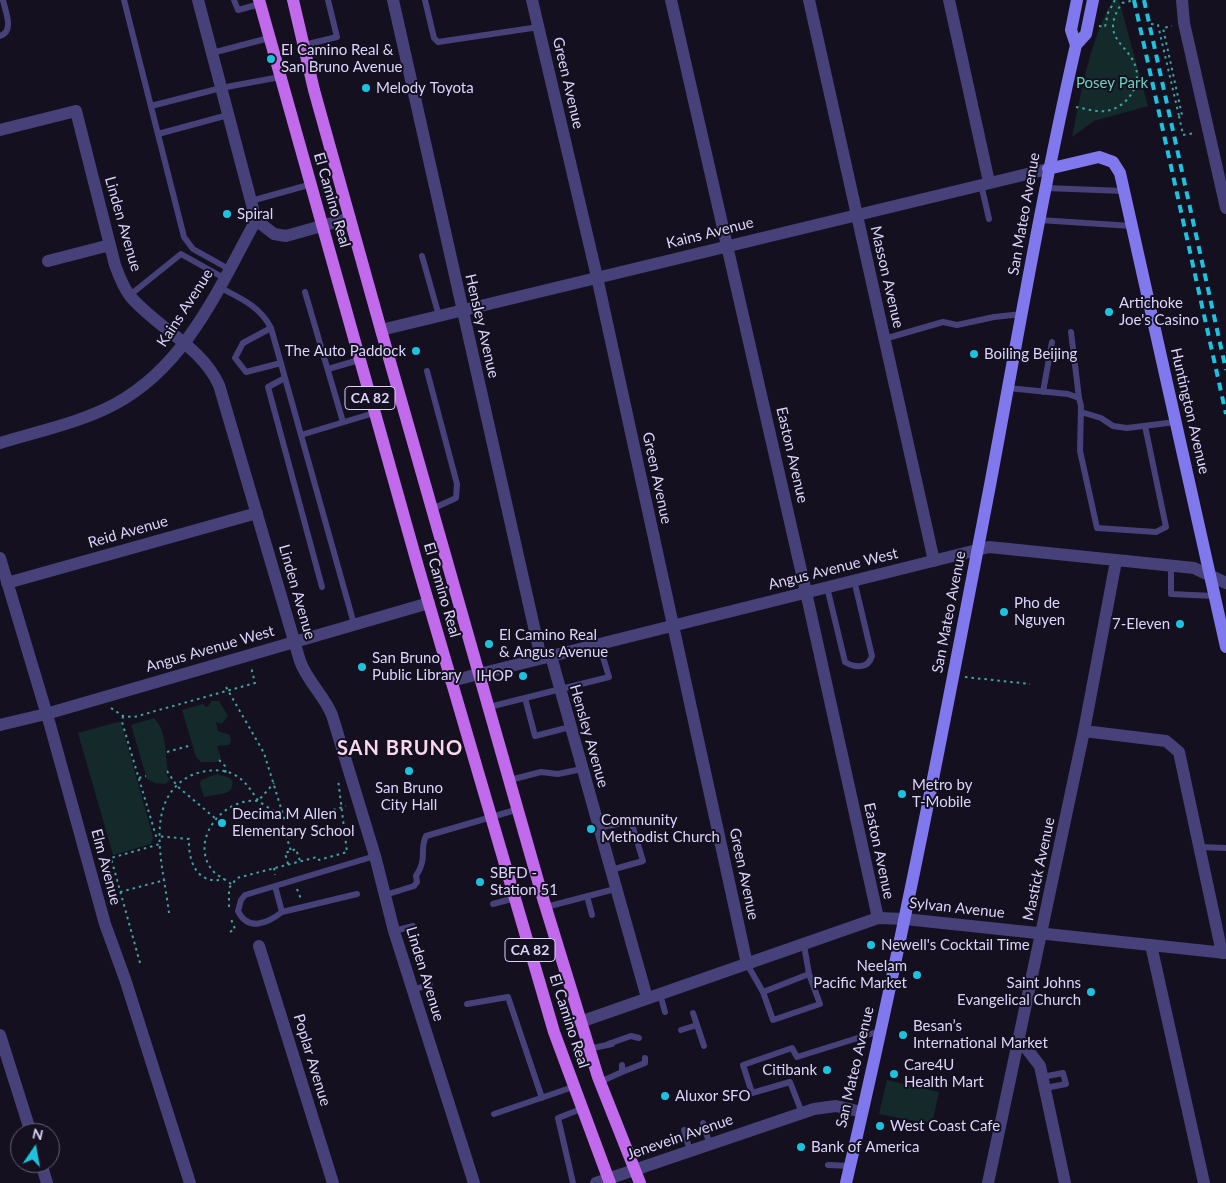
<!DOCTYPE html>
<meta charset="utf-8">
<style>
body{margin:0}
#map{position:relative;width:1226px;height:1183px;overflow:hidden;background:#141020;font-family:Lato,sans-serif}
canvas{display:block}
.north{position:absolute;left:10px;top:1123px;width:50px;height:50px;box-sizing:border-box;background:#141020;border:1px solid #645f77;border-radius:50%;rotate:12deg;font-size:14px;font-weight:700;line-height:20px;text-align:center;color:#dbd5fa}
.north::after{content:'';display:block;margin:auto;width:18px;height:22px;background:#1dc2de;clip-path:polygon(50% 0,100% 100%,50% 72%,0 100%)}
</style>
<div id="map">
<canvas width="1226" height="1183"></canvas>
<div class="north">N</div>
</div>
<script>
const c = document.querySelector('canvas').getContext('2d');
c.lineJoin = 'round';
function paint(path, color) {
  c.fillStyle = color;
  c.fill(path, 'evenodd');
}
function strokePath(path, color, width, dash) {
  c.strokeStyle = color;
  c.lineWidth = width;
  c.lineCap = dash ? 'butt' : 'round';
  c.setLineDash(dash || []);
  c.stroke(path);
}
function label(font, color, halo, rows, align = 'center') {
  c.font = font + ' Lato,sans-serif';
  c.lineWidth = 4;
  c.setLineDash([]);
  c.textBaseline = 'middle';
  c.strokeStyle = halo;
  c.fillStyle = color;
  for (const [text, x, y, turn = 0] of rows) {
    c.save();
    c.translate(x, y);
    c.rotate((+turn || 0) * Math.PI / 180);
    c.textAlign = isNaN(turn) ? turn : align;
    if (halo) c.strokeText(text, 0, 0);
    c.fillText(text, 0, 0);
    c.restore();
  }
}
paint(new Path2D(`
 M1113 0H1119L1148 106 1094 121 1072 137C1082 89 1089 43 1113 0Z
 M212 701H219L228 716 222 724 216 722 218 731 230 735 231 741 229 745 217 746 221 758 217 762H201L196 757 182 710 203 704 207 707Z
 M154 718C168 734 164 751 168 771L165 772 170 780 165 784 155 783 147 779 131 725Z
 M118 722H121L153 837 151 844 113 855 78 733Z
 M217 774 230 778 233 783 231 790 226 793 204 797 200 784 201 780Z
 M887 1080 939 1092 933 1119 926 1123 879 1114Z`), '#142929');
strokePath(new Path2D(`
 M1151 24 1158 25 1179 116 1182 115 1163 28 1172 26
 M1099 26 1105 27 1108 13 1115 0
 M1076 107C1086 109 1097 112 1106 111 1126 108 1141 87 1136 68 1129 43 1098 39 1122 3L1131 1
 M1179 116 1183 135 1195 133
 M965 677 1030 684
 M226 687 264 753 285 821
 M111 708 123 716 134 717 255 683 251 667
 M123 716 122 722 156 836 189 839C188 861 197 886 224 879
 M167 752 192 745
 M219 760 226 767 225 775
 M167 771 177 786 216 819
 M139 778 146 776
 M327 812 346 806
 M284 829 291 851
 M288 864 285 853 296 849 300 861
 M274 868 275 875
 M231 884C225 879 216 875 212 870 189 840 223 797 258 801L274 783
 M297 889 301 899
 M120 892 165 880
 M229 907V888L237 878 317 857 319 860 347 852 338 779
 M169 913C164 869 141 799 192 775 204 770 221 768 233 774 245 780 250 789 257 799 261 804 270 808 276 813L282 811
 M230 932 235 929 231 919
 M140 963 111 858 160 844`), '#3ea5a3', 2, [2.5, 4]);
strokePath(new Path2D(`
 M124 0 184 237 193 249 229 269
 M234 0 238 10 260 4
 M425 0 434 38 438 42 539 27
 M0 36C15 31 5 11 3 0
 M304 45 337 37 328 0
 M212 53 269 38
 M151 106 221 88 280 77
 M158 134 228 115
 M981 184 989 219
 M1045 188 1124 191
 M251 201 312 184
 M1039 220 1132 226
 M422 256 439 316
 M219 287C240 298 260 306 271 328L354 624
 M305 292 343 422
 M130 295 181 254 224 278
 M271 328 243 343 235 358 246 372 281 363
 M1071 332 1079 398
 M884 339 943 322 957 325 994 317 1022 314
 M328 369 359 360
 M427 371 457 484 456 498 432 509
 M285 378 268 387 322 587
 M1008 388 1068 394 1079 398 1081 406 1080 451 1097 528 1156 532 1166 527 1145 426
 M1043 392 1052 342
 M1081 412 1101 418 1113 426 1127 428 1176 422
 M301 435 374 413
 M1171 566V594L1214 596
 M827 587 845 662C855 668 868 669 872 656L854 580
 M525 698 535 736 570 727
 M489 707 609 677 599 644
 M510 780 541 772 558 774 582 769
 M599 828 631 821 643 861 611 870
 M1199 847 1226 848
 M275 886 282 912
 M357 894 282 912C268 923 248 932 238 911L241 900 245 895 375 856
 M385 895 414 886 417 882 416 876C428 858 419 851 426 836L519 809
 M587 896 592 915
 M493 904 515 898
 M546 907 615 889
 M394 931 413 926
 M804 945 809 974 820 1004 773 1020 763 992 809 974
 M510 958 531 951
 M747 964 763 992
 M413 990 430 984
 M660 994 665 1012
 M467 1004 508 997 542 1098
 M693 1013 704 1046
 M681 1030 697 1025
 M608 1044 631 1036 639 1038
 M588 1049 612 1044
 M622 1072 645 1063V1058
 M1042 1077 1063 1073 1066 1084 1045 1088
 M600 1082 622 1072V1065
 M802 1113 790 1082 752 1093 743 1065 792 1048 797 1057 880 1031
 M494 1114 573 1087
 M703 1123 710 1145
 M684 1130 690 1151
 M828 1165 850 1166
 M573 1183 558 1118 581 1109`), '#464179', 6);
strokePath(new Path2D(`
 M198 0 256 220
 M393 0 541 658
 M532 0 597 277 747 964
 M671 0 806 592 878 918
 M809 0 934 561
 M949 0 989 182
 M1182 0 1184 23 1226 208
 M0 130 76 111 115 265C119 276 123 287 130 296 158 329 200 345 219 385L300 661C307 681 324 695 332 715L375 856 394 931 474 1183
 M48 261 110 245
 M381 330 1048 169
 M0 443C38 431 80 423 115 404 186 366 219 288 256 220L274 234 286 236 350 218
 M0 558 50 725 105 924 125 979 190 1183
 M7 583 257 513
 M551 656 647 998
 M451 681 989 547 1194 568 1226 583
 M0 725 46 714 429 603
 M1084 731 1166 741 1179 752 1222 953
 M1151 945 1204 1183
 M259 946 333 1183
 M580 1022 878 918 905 919 1226 953
 M0 1035 31 1133
 M1020 1040 1040 1066 1065 1183
 M41 1163 47 1183
 M596 1183 814 1109 836 1106 862 1112
 M988 1183 1084 731 1116 561`), '#464179', 12);
strokePath(new Path2D(`
 M1076 45 1086 34 1093 0
 M1048 169 1099 157 1113 162 1120 173 1226 647
 M846 1183C901 950 946 715 991 480 1018 335 1043 189 1076 45L1071 30 1077 0`), '#8078ed', 12);
strokePath(new Path2D(`
 M259 0 419 570 554 1032 610 1183
 M293 0 314 90 381 330 542 895 598 1077 640 1183`), '#c16aec', 12);
strokePath(new Path2D(`
 M1134 0 1226 414
 M1144 0 1226 370`), '#1dc2de', 4, [8, 6]);
for (const [x, y, r, color] of [
 [271,59,5,"#1dc2de"],
 [366,88,5,"#1dc2de"],
 [227,214,5,"#1dc2de"],
 [1109,312,5,"#1dc2de"],
 [416,351,5,"#1dc2de"],
 [974,354,5,"#1dc2de"],
 [1004,612,5,"#1dc2de"],
 [1180,624,5,"#1dc2de"],
 [489,644,5,"#1dc2de"],
 [362,667,5,"#1dc2de"],
 [523,676,5,"#1dc2de"],
 [409,771,5,"#1dc2de"],
 [902,794,5,"#1dc2de"],
 [222,823,5,"#1dc2de"],
 [591,829,5,"#1dc2de"],
 [480,882,5,"#1dc2de"],
 [871,945,5,"#1dc2de"],
 [917,975,5,"#1dc2de"],
 [1091,992,5,"#1dc2de"],
 [903,1035,5,"#1dc2de"],
 [827,1070,5,"#1dc2de"],
 [894,1074,5,"#1dc2de"],
 [665,1096,5,"#1dc2de"],
 [880,1126,5,"#1dc2de"],
 [801,1147,5,"#1dc2de"]
]) {
  const dot = new Path2D();
  dot.arc(x, y, r, 0, 2 * Math.PI);
  c.fillStyle = color;
  c.fill(dot);
  strokePath(dot, '#141020', 2);
}
for (const [x, y, w] of [
 [370,398,50],
 [530,950,50]
]) {
  const box = new Path2D();
  box.roundRect(x - w / 2, y - 11.5, w, 23, 4);
  c.fillStyle = '#141020';
  c.fill(box);
  strokePath(box, '#dbd5fa', 1);
}
label('bold 14px', '#dbd5fa', null, [
 ["CA 82",370,398],
 ["CA 82",530,950]
]);
label('15px', '#dbd5fa', '#141020', [
 ["El Camino Real &",281,50],
 ["San Bruno Avenue",281,67],
 ["Melody Toyota",376,88],
 ["Spiral",237,214],
 ["Artichoke",1119,303],
 ["Joe's Casino",1119,320],
 ["The Auto Paddock",406,351,"right"],
 ["Boiling Beijing",984,354],
 ["Pho de",1014,603],
 ["Nguyen",1014,620],
 ["7-Eleven",1170,624,"right"],
 ["El Camino Real",499,635],
 ["& Angus Avenue",499,652],
 ["San Bruno",372,658],
 ["Public Library",372,675],
 ["IHOP",513,676,"right"],
 ["Metro by",912,785],
 ["T-Mobile",912,802],
 ["San Bruno",409,788,"center"],
 ["City Hall",409,805,"center"],
 ["Decima M Allen",232,814],
 ["Elementary School",232,831],
 ["Community",601,820],
 ["Methodist Church",601,837],
 ["SBFD -",490,873],
 ["Station 51",490,890],
 ["Newell's Cocktail Time",881,945],
 ["Neelam",907,966,"right"],
 ["Pacific Market",907,983,"right"],
 ["Saint Johns",1081,983,"right"],
 ["Evangelical Church",1081,1000,"right"],
 ["Besan’s",913,1026],
 ["International Market",913,1043],
 ["Care4U",904,1065],
 ["Health Mart",904,1082],
 ["Citibank",817,1070,"right"],
 ["Aluxor SFO",675,1096],
 ["West Coast Cafe",890,1126],
 ["Bank of America",811,1147]
], 'left');
label('15px', '#dbd5fa', '#141020', [
 ["Green Avenue",568,83,77],
 ["El Camino Real",332,200,74],
 ["San Mateo Avenue",1024,214,-80],
 ["Linden Avenue",123,224,74],
 ["Kains Avenue",710,233,-14],
 ["Masson Avenue",887,277,77],
 ["Kains Avenue",185,308,-57],
 ["Hensley Avenue",482,326,77],
 ["Huntington Avenue",1190,411,77],
 ["Easton Avenue",792,455,77],
 ["Green Avenue",657,478,78],
 ["Reid Avenue",128,532,-16],
 ["Angus Avenue West",833,569,-14],
 ["El Camino Real",442,590,74],
 ["Linden Avenue",297,592,74],
 ["San Mateo Avenue",949,612,-79],
 ["Angus Avenue West",210,649,-16],
 ["Hensley Avenue",589,736,74],
 ["Easton Avenue",879,851,78],
 ["Elm Avenue",106,867,75],
 ["Mastick Avenue",1039,869,-78],
 ["Green Avenue",744,874,78],
 ["Sylvan Avenue",957,908,6],
 ["Linden Avenue",425,974,73],
 ["El Camino Real",569,1021,72],
 ["Poplar Avenue",312,1060,73],
 ["San Mateo Avenue",855,1067,-77],
 ["Jenevein Avenue",680,1137,-19]
]);
label('15px', '#6bd0bb', '#141020', [
 ["Posey Park",1112,83]
]);
c.letterSpacing = '1px';
label('bold 20px', '#fad7eb', '#141020', [
 ["SAN BRUNO",400,749]
]);
c.letterSpacing = '0px';
</script>
